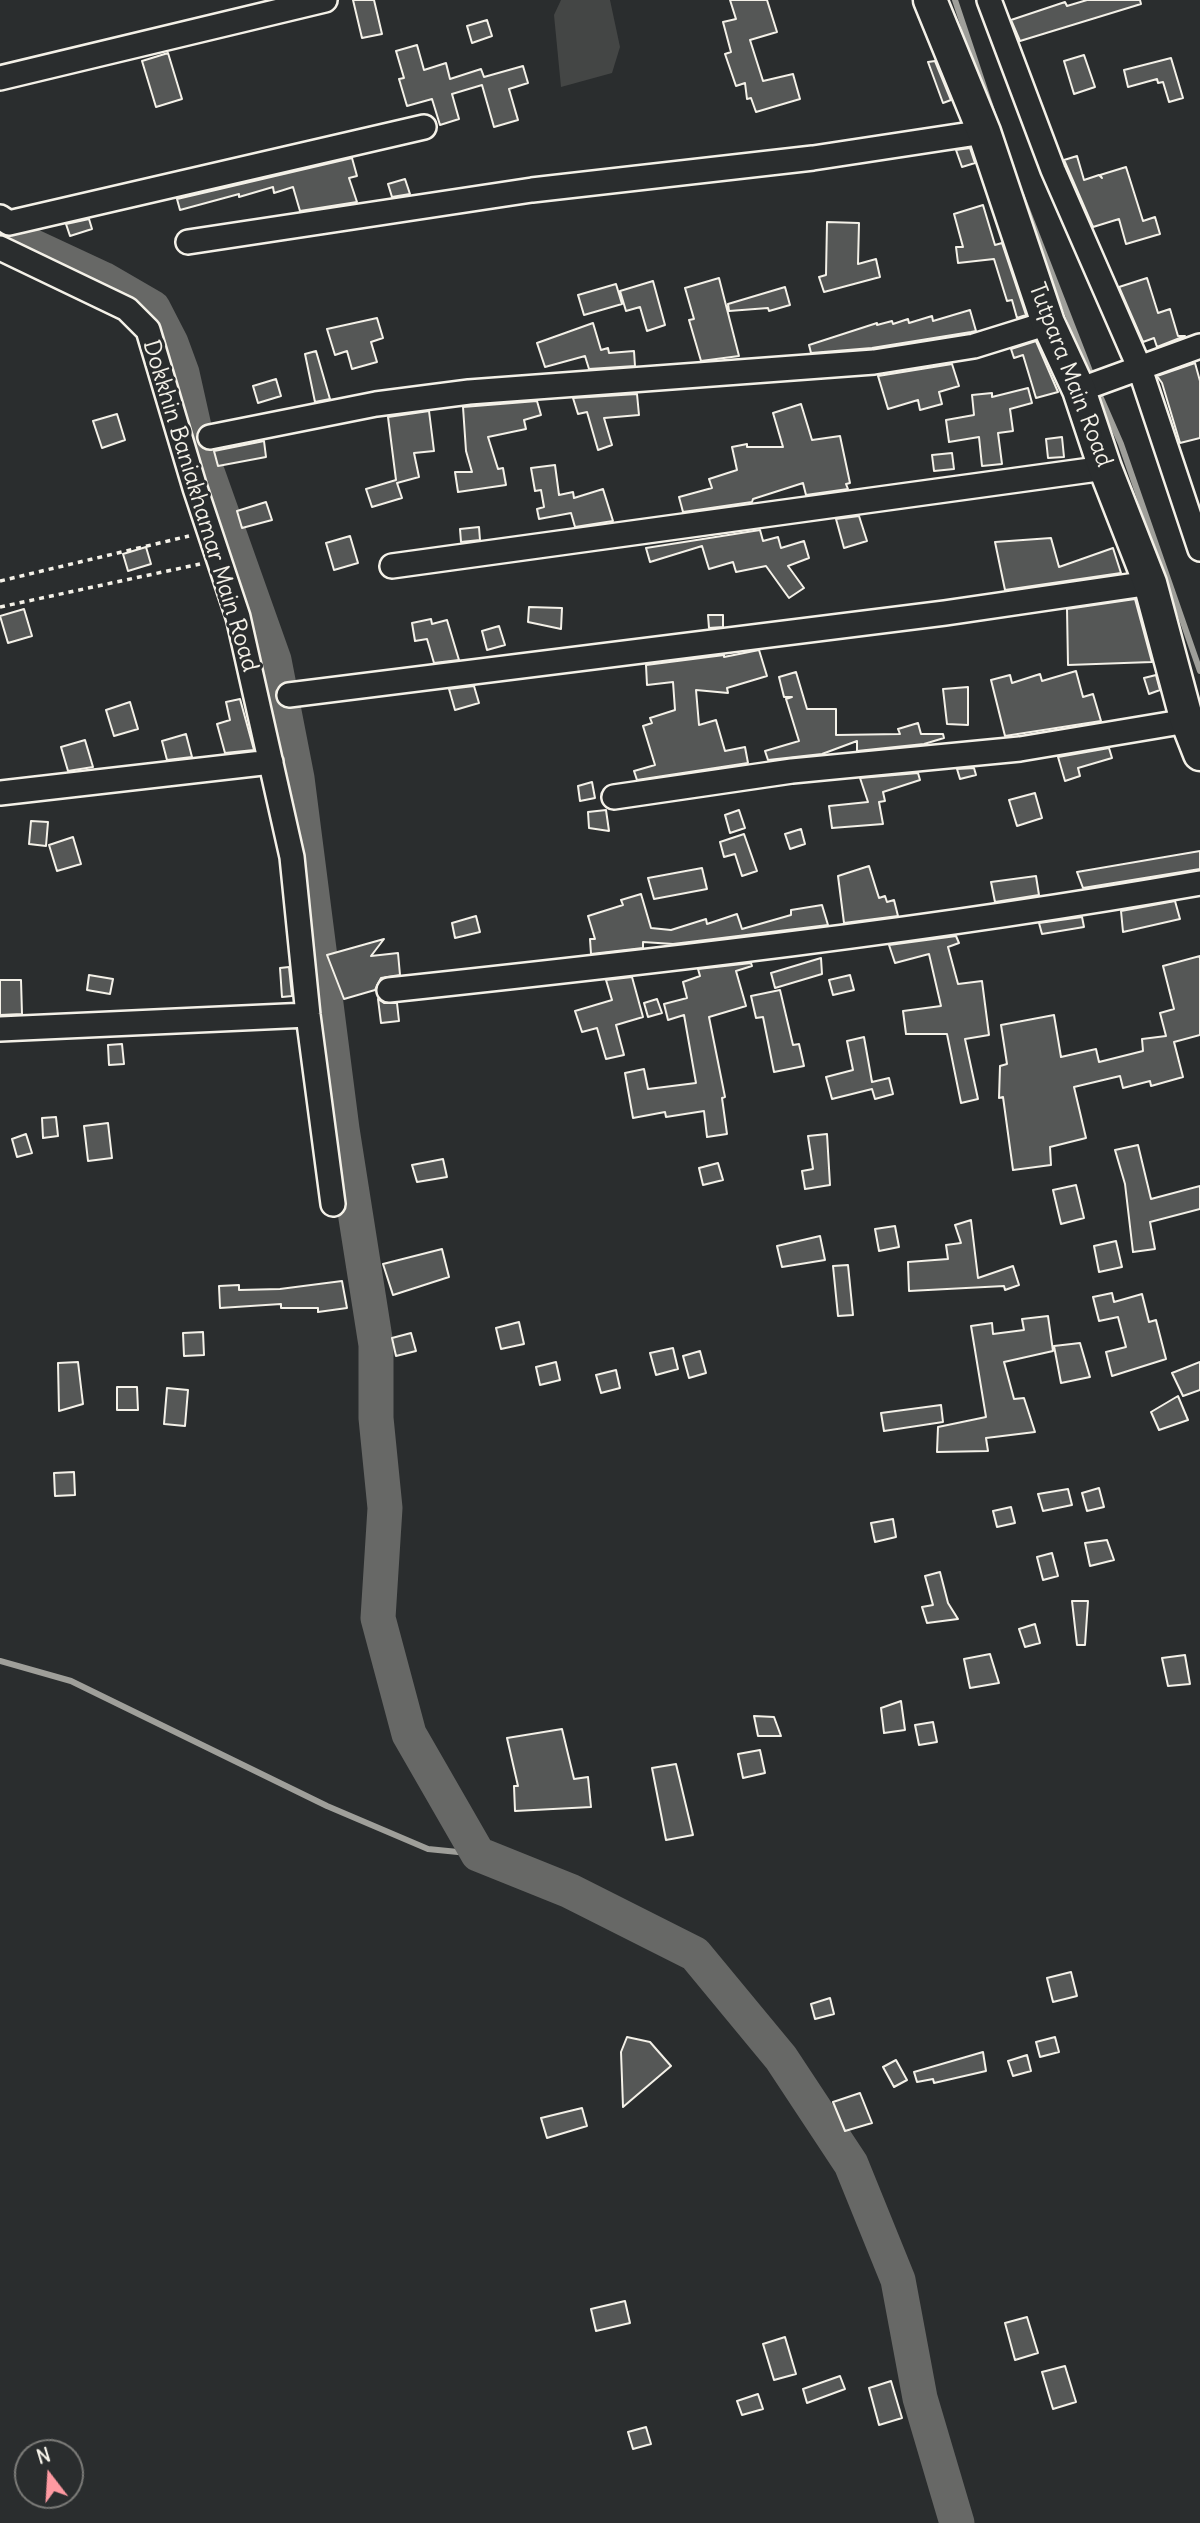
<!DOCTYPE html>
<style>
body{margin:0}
#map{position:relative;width:1200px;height:2523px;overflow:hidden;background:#2a2d2e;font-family:Delius,sans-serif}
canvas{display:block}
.north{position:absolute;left:14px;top:2439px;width:70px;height:70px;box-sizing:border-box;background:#2a2d2e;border:2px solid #7b7b78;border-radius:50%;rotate:343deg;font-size:19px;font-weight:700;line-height:28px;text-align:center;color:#f4f1e8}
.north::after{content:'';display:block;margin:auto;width:24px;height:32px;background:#ff9aa2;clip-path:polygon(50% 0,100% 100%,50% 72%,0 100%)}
</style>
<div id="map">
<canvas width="1200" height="2523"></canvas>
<div class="north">N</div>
</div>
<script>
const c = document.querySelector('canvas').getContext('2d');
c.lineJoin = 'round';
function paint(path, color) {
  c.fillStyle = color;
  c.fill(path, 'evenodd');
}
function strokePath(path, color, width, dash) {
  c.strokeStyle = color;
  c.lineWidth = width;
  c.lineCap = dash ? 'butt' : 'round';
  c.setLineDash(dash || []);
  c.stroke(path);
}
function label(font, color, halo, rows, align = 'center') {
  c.font = font + ' Delius,sans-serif';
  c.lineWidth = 6;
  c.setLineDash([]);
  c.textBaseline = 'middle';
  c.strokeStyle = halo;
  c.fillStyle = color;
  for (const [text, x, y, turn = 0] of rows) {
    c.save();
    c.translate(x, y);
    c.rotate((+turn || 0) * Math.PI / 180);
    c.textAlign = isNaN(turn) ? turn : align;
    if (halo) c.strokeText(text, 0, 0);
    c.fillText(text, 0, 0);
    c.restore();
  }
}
paint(new Path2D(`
 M561 0H610L620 47 612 73 561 87 554 15Z`), '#444645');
strokePath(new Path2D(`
 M955 0 993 114
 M1021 194 1093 379
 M1097 389 1121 444 1200 671
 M0 1661 71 1681 327 1806 428 1849 478 1854`), '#9f9f9a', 6);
strokePath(new Path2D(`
 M0 231 103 279 153 308 171 343 182 373 199 449 274 660 297 778 342 1129 376 1345V1418L385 1508 378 1618 409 1734 478 1854 570 1891 695 1954 781 2058 851 2164 898 2280 920 2398 957 2523`), '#676866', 35);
const building = new Path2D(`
 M353 0H374L382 34 362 38Z
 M730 0H767L777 32 750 40 763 81 793 74 800 99 756 112 751 98 747 99 745 83 736 86 725 54 731 52 723 22 736 19Z
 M1087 0H1140L1141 4 1020 41 1011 20 1065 2 1067 6Z
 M487 20 492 36 472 43 467 26Z
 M417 45 424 70 446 63 450 79 481 69 484 77 523 66 528 83 509 89 518 120 494 127 482 85 452 94 459 119 440 125 432 99 407 106 399 79 404 78 396 51Z
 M168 53 182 99 156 107 142 61Z
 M1084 55 1095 87 1074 94 1064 61Z
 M1171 58 1183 98 1169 102 1163 82 1158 83 1157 79 1128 87 1124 70Z
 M935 61 951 100 943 103 928 62Z
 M970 148 975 163 962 167 956 150Z
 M1077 156 1084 180 1099 175 1102 178 1100 175 1126 167 1143 221 1155 217 1160 234 1126 244 1119 219 1093 227 1064 160Z
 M352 158 357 176 349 178 357 202 300 211 293 187 274 193 273 187 239 197V194L180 210 177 199Z
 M405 179 410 194 392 197 388 184Z
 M983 205 995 245 1002 243 1026 315 1017 318 1012 300 1007 301 994 259 958 263 956 247H963L954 214Z
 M89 219 92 229 70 236 66 224Z
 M827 222 859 223 858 264 876 259 880 277 824 292 819 277 826 275Z
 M719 278 739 356 701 361 689 320 694 319 685 288Z
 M1147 278 1158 313 1170 309 1178 336H1185L1157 347 1154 338 1143 342 1119 287Z
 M653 281 665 325 647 331 640 307 626 311 620 291Z
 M616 284 622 304 584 315 578 295Z
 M785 287 790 305 769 311 768 308 729 311 728 304Z
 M970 310 976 331 971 332 872 348 811 353 809 345 877 323V325L892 321 893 324 908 319 909 323 932 316 933 321Z
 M377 318 383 338 371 342 377 362 352 369 347 351 335 355 327 329Z
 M593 323 601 350 608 348 609 353 634 351 635 366 589 369 585 356 545 367 537 343Z
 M1036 341 1058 392 1036 398 1023 355 1014 358 1011 349Z
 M316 351 330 399 315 402 305 354Z
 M1195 363 1200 381V438L1180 443 1162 383 1157 376Z
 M952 364 959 386 939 392 942 404 920 410 918 400 888 409 878 376Z
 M276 379 281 396 258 403 253 386Z
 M1028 388 1032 403 1010 409 1013 431 998 433 1002 464 982 466 979 437 949 442 946 420 974 415 972 395 992 393V397Z
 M637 394 639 415 604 418 612 445 598 450 587 412 578 414 573 398Z
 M537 401 541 415 524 420 526 429 488 437 498 469 503 468 506 485 458 492 455 472H472L466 451 463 407Z
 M801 404 812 440 840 436 850 483 846 484 848 489 806 495 803 483 753 499 752 502 683 512 679 497 712 488 709 479 737 470 732 447 747 444V447H783L773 413Z
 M429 411 434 451 414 453 419 477 397 483 402 498 372 507 366 489 396 480 388 417Z
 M117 414 125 440 102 448 93 421Z
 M1062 437 1064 457 1048 458 1046 439Z
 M264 441 266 457 218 466 214 451Z
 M952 453 954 469 934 471 932 455Z
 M555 465 559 495 573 492 574 498 603 489 613 521 575 527 571 513 539 519 537 509 544 507 541 490 535 491 531 468Z
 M266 502 272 520 242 528 237 511Z
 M859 516 867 541 844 548 836 519Z
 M479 527 480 540 461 542 460 529Z
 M760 530 763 541 778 537 781 548 804 541 809 558 788 566 804 588 789 598 766 566 736 572 733 562 709 569 702 546 650 562 646 548Z
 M350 536 358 563 334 570 326 543Z
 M1051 538 1059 567 1113 548 1121 573 1005 590 995 542Z
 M146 547 151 564 128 571 123 554Z
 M1135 599 1152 662 1068 665 1067 609Z
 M529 607 562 608 561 629 528 622Z
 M24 609 32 636 8 643 0 616Z
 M708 615H723V627L709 628Z
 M431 619 432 624 447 620 459 660 434 663 427 639 415 641 412 623Z
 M499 626 505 645 487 650 482 631Z
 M759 650 767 676 727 688 728 693 696 690 699 725 716 720 725 751 745 747 748 763 637 780 634 771 655 765 643 726 652 723 650 718 675 710 673 682 647 685 646 665 724 655V657Z
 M1076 671 1083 697 1093 694 1101 721 1005 736 991 680 1010 675 1012 683 1040 674 1042 681Z
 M796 672 807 709H836V735L900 734 898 729 918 723 921 734H943L944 738 924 744 857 751V741L822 754 768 760 765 751 799 741 786 699 792 697H784L779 677Z
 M1156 675 1160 690 1149 694 1144 678Z
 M474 686 479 703 455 710 449 689Z
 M968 687V725L947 724 943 689Z
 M240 699 254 750 225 753 217 724 230 720 226 702Z
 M130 702 138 729 114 736 106 710Z
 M186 734 192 757 167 760 162 741Z
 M85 740 93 767 68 771 61 747Z
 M1109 748 1112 758 1078 768 1080 776 1065 781 1058 757Z
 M974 768 976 775 960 779 957 769Z
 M918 773 920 780 883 792 885 801 879 802 883 824 832 828 829 806 868 802 860 778Z
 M592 782 595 798 580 801 578 786Z
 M1035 793 1042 818 1017 826 1009 800Z
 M606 810 609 831 589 828 588 812Z
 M739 810 745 828 730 833 725 815Z
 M31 821 48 822 46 846 29 844Z
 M801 829 805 844 790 849 785 834Z
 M744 834 757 871 742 876 735 854 724 857 720 842Z
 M73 837 81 864 57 871 49 845Z
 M1200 851V869L1083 888 1077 872Z
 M869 866 879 898 885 896 887 902 894 900 898 916 844 923 838 876Z
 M702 868 707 889 654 899 648 878Z
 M1036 876 1039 895 995 902 991 882Z
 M641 894 651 928 671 930 706 919 707 924 737 914 742 929 791 915V910L822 905 828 925 673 944 643 942V948L591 954 590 939H595L588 916 623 905 621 900Z
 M1175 901 1180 919 1123 932 1121 911Z
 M476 916 480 932 455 938 452 923Z
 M1082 917 1084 927 1042 934 1039 923Z
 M956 936 959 943 948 947 958 984 982 981 989 1035 965 1039 978 1099 961 1103 947 1034H906L903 1011 941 1006 929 954 895 963 889 945Z
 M384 939 371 956 398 953 400 975 381 978 375 990 344 999 327 955Z
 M1200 956V1035L1174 1042 1183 1077 1151 1086 1150 1081 1123 1088 1120 1076 1074 1087 1086 1138 1050 1147 1051 1165 1013 1170 1003 1097 999 1098 1000 1066 1007 1064 1001 1025 1054 1015 1061 1057 1096 1049 1099 1062 1143 1051 1142 1039 1166 1036 1160 1013 1174 1009 1163 966Z
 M821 958 822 974 775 988 771 973Z
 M751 963 752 966 736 971 746 1006 709 1017 725 1097 722 1098 727 1134 707 1137 704 1111 666 1117 665 1112 633 1118 625 1073 644 1069 648 1089 696 1083 684 1015 668 1020 664 1004 687 998 683 982 700 976 698 969Z
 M289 967 292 996 282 997 280 968Z
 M89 975 113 979 110 994 87 990Z
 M850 975 854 990 833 995 829 980Z
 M632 977 643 1017 616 1025 624 1055 606 1059 597 1028 582 1032 575 1011 612 1000 606 980Z
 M0 980H21L22 1014 0 1015Z
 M780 990 793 1045 799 1044 804 1066 774 1072 763 1017 756 1018 751 996Z
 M378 999 384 1003H397L399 1021 381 1023Z
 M657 999 662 1013 648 1017 644 1003Z
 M864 1037 872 1082 889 1078 893 1094 875 1099 872 1089 832 1099 826 1077 853 1070 847 1041Z
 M122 1044 124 1064 109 1065 108 1045Z
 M56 1117 58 1136 43 1138 42 1118Z
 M108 1123 112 1158 88 1161 84 1126Z
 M26 1134 32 1153 17 1157 12 1139Z
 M827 1134 830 1185 805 1189 802 1171 813 1169 808 1136Z
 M1138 1145 1151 1199 1200 1186V1209L1150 1222 1155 1249 1133 1252 1125 1184 1115 1150Z
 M443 1159 447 1177 417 1182 412 1165Z
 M718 1163 723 1180 703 1185 699 1168Z
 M1076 1185 1084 1218 1061 1224 1053 1190Z
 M971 1220 978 1278 1013 1266 1019 1285 1005 1290 1004 1286 909 1291 908 1262 948 1259 946 1245 961 1243 955 1225Z
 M895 1226 899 1247 879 1251 875 1229Z
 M820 1236 825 1260 782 1267 777 1246Z
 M1116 1241 1122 1267 1099 1272 1094 1246Z
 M442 1249 449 1277 393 1295 383 1264Z
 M848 1265 853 1315 838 1316 833 1266Z
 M342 1281 347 1308 318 1312V1308H281V1304L220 1308 219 1286 239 1285V1290L280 1289Z
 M1112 1293 1114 1302 1142 1294 1149 1322 1156 1320 1166 1359 1112 1376 1106 1352 1126 1347 1118 1317 1099 1321 1093 1297Z
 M1048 1316 1053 1351 1004 1362 1014 1399 1024 1398 1035 1432 986 1438 988 1451 937 1452 938 1427 986 1417 971 1326 992 1323 993 1334 1024 1330 1022 1319Z
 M519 1322 524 1344 501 1349 496 1328Z
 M203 1332 204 1355 184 1356 183 1333Z
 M411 1333 416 1351 396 1356 392 1338Z
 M1080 1343 1090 1377 1061 1383 1054 1346Z
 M673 1348 678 1369 656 1375 650 1353Z
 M700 1351 706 1373 689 1378 683 1356Z
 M78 1362 83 1404 59 1411 58 1363Z
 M556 1362 560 1380 540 1385 536 1367Z
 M1200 1362V1390L1183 1396 1172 1373Z
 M616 1370 620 1388 601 1393 596 1375Z
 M117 1387H137L138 1410H117Z
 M167 1388 188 1390 185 1426 164 1424Z
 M1178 1396 1188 1420 1159 1430 1151 1412Z
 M941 1405 943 1422 884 1431 881 1413Z
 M74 1472 75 1495 55 1496 54 1473Z
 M1099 1488 1104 1507 1087 1511 1082 1493Z
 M1068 1489 1072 1505 1043 1511 1038 1494Z
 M1011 1507 1015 1523 997 1527 993 1511Z
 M893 1519 896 1537 875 1542 871 1523Z
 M1107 1540 1114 1560 1090 1566 1085 1543Z
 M1052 1553 1058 1576 1043 1580 1037 1557Z
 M940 1572 948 1603 958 1619 927 1623 922 1607 933 1605 925 1576Z
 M1072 1601H1088L1085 1645H1077Z
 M1035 1624 1040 1643 1025 1647 1019 1629Z
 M990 1654 999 1683 970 1688 964 1659Z
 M1185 1655 1190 1684 1168 1686 1162 1658Z
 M901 1701 905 1730 884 1733 881 1708Z
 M754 1716 774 1717 781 1736H758Z
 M933 1722 937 1742 919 1745 915 1725Z
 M562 1729 574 1779 588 1777 591 1807 515 1811 514 1786H518L507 1738Z
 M760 1750 765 1773 743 1778 738 1754Z
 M676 1764 693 1835 666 1840 652 1768Z
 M1071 1972 1077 1996 1053 2002 1047 1978Z
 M830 1998 834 2014 815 2019 811 2004Z
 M627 2037 650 2042 671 2066 623 2107 621 2052Z
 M1055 2037 1059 2052 1040 2057 1036 2042Z
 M983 2052 986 2071 934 2083 933 2079 917 2082 914 2072Z
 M1027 2055 1031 2071 1013 2076 1008 2061Z
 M896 2060 907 2080 894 2087 883 2067Z
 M860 2093 872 2123 845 2131 833 2102Z
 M582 2108 587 2126 547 2138 541 2118Z
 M625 2301 630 2323 596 2331 591 2309Z
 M1027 2317 1038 2353 1015 2360 1005 2323Z
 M785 2337 796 2374 774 2380 763 2344Z
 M1065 2366 1076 2402 1053 2409 1042 2372Z
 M840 2376 845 2389 807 2403 803 2389Z
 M891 2381 902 2418 879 2425 869 2388Z
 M758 2394 763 2409 742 2415 737 2401Z
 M646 2427 651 2444 633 2449 628 2432Z`);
paint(building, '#555756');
strokePath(building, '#f4f1e8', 2);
const street = new Path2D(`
 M989 0 1053 170 1140 369 1200 549
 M0 78 325 0
 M0 217 9 223 424 127
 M188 242 532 190 813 158 984 132
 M0 248 127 309 148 330 195 488 238 617 292 857 308 1015 333 1204
 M1079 390 1200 346
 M210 437 376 404 469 392 874 362 974 346 1048 323
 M392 566 1105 468
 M289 695 945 613 1150 583
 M0 793 271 762
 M614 797 792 771 1020 749 1187 721
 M389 990C660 961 932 930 1200 883
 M0 1029 308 1015`);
const secondary = new Path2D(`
 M930 0 984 132 1048 323 1079 390 1105 468 1150 583 1187 721 1200 754`);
strokePath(street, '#f4f1e8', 28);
strokePath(secondary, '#f4f1e8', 37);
strokePath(new Path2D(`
 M0 581 189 536
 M0 607 200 564`), '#f4f1e8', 3.5, [5, 5]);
strokePath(street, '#2a2d2e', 23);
strokePath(secondary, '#2a2d2e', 32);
label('23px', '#f4f1e8', '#2a2d2e', [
 ["Tutpara Main Road",1070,375,69],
 ["Dokkhin Baniakhamar Main Road",200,506,73]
]);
</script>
